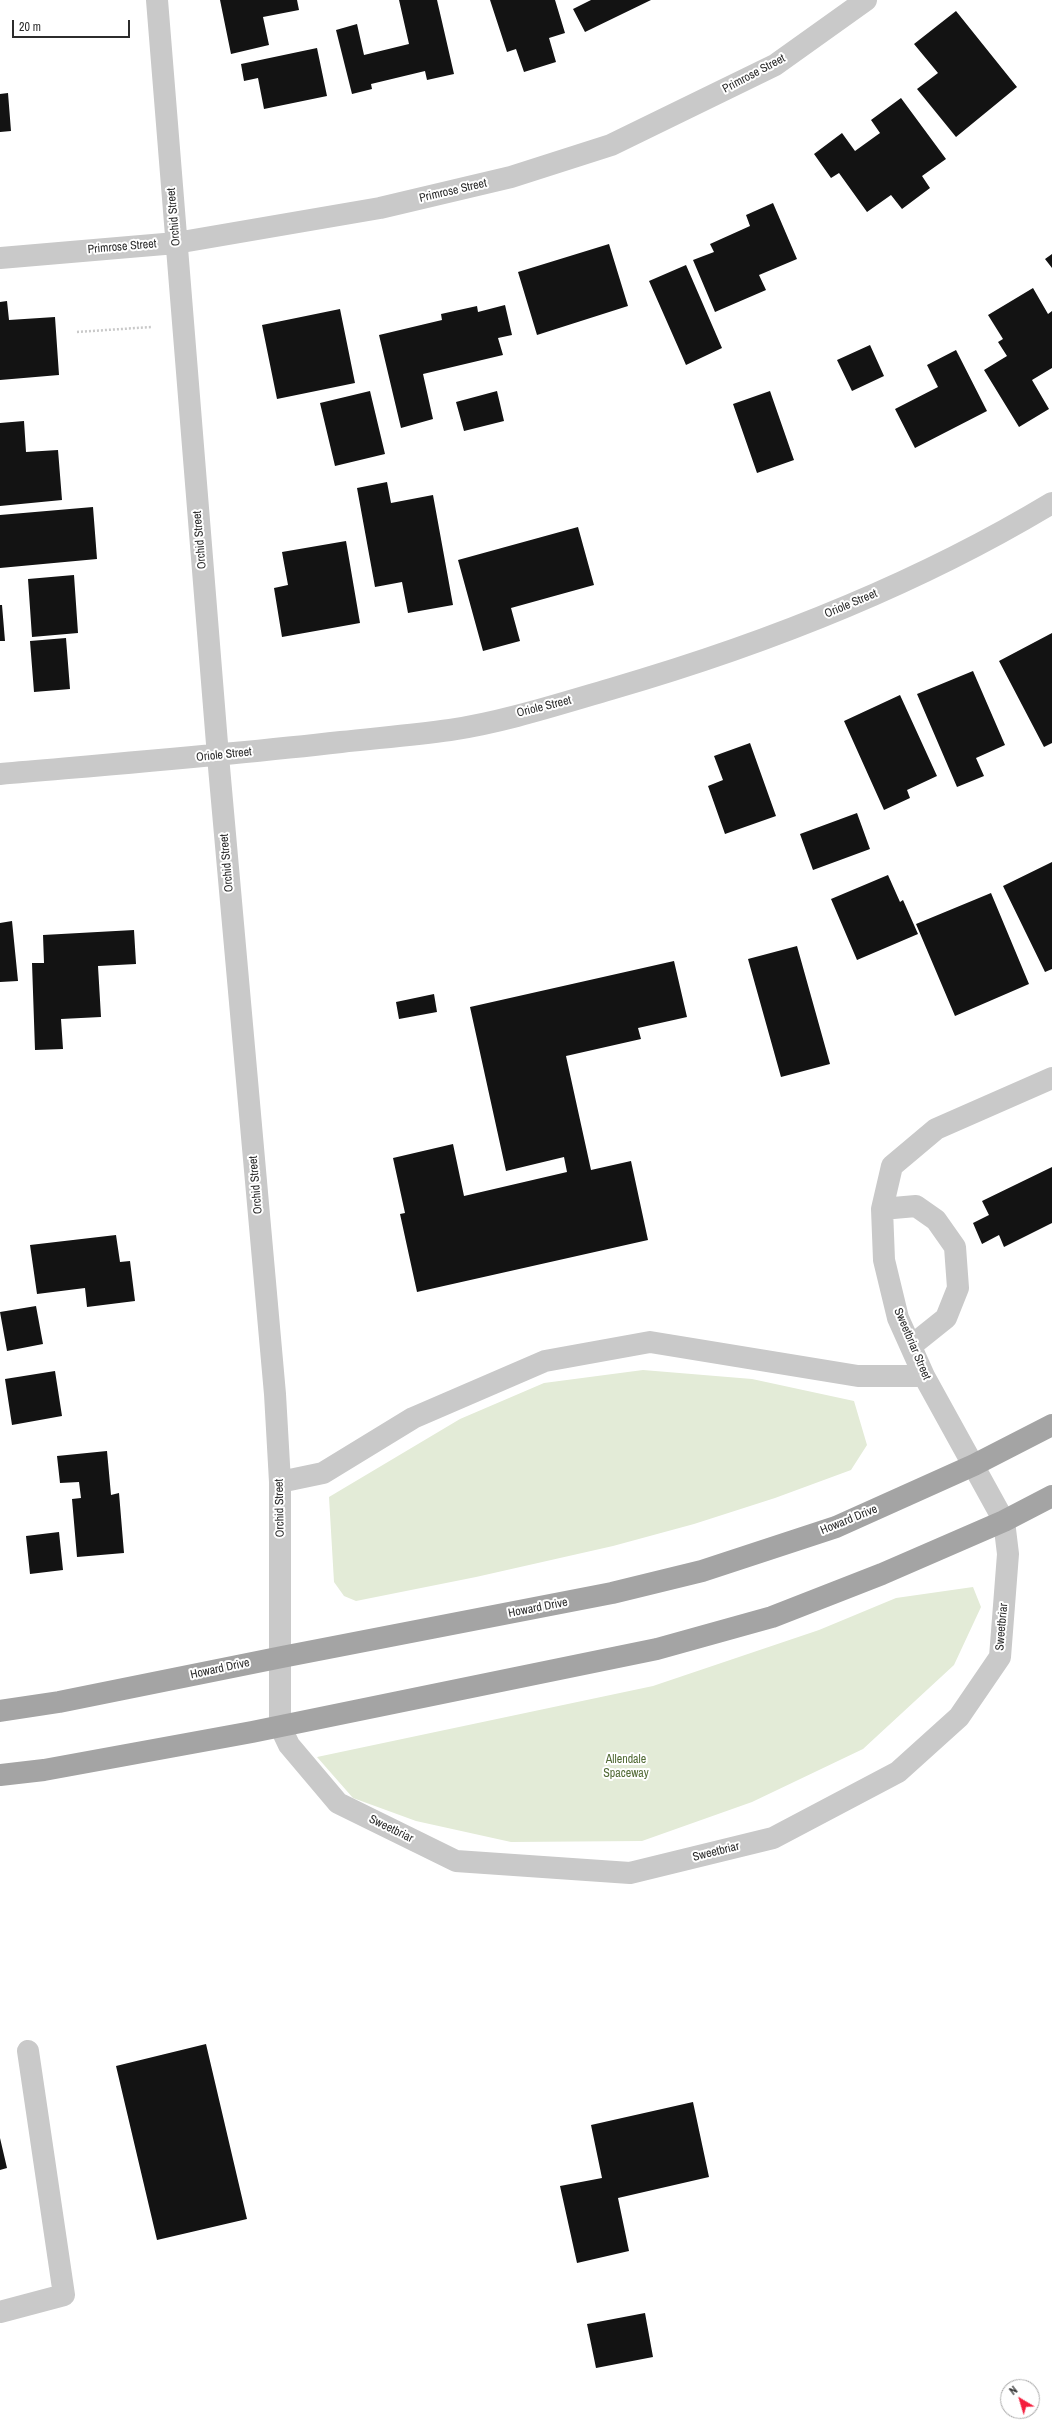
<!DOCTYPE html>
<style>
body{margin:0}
#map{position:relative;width:1052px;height:2431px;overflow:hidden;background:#fff;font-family:"Archivo Narrow",sans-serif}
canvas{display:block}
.north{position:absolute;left:1000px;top:2379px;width:40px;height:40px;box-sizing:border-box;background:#fff;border:1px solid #ababab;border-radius:50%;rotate:322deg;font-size:11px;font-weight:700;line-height:16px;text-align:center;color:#2c2c2c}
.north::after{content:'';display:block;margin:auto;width:14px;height:18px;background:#f41c3b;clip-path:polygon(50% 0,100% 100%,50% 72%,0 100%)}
.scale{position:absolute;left:12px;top:20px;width:118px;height:18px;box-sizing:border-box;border:2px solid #2c2c2c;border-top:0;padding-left:5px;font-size:12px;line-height:14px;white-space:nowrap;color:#2c2c2c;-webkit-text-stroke:3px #fff;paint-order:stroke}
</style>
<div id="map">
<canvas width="1052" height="2431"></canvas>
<div class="north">N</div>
<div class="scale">20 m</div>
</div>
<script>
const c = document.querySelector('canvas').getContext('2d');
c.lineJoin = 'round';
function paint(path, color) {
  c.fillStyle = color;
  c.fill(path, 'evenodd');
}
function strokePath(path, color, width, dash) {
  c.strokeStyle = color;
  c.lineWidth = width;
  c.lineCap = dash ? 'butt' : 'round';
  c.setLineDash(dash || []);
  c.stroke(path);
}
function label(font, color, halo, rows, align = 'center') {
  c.font = font + ' "Archivo Narrow",sans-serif';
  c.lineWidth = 4;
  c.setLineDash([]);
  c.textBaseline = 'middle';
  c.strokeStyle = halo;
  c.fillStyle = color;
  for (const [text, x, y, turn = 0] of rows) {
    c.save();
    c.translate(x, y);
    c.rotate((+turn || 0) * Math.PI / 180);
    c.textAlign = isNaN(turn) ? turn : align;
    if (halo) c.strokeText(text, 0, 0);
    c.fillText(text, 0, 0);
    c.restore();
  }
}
paint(new Path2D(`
 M643 1370 752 1379 854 1401 867 1445 851 1470 775 1498 694 1524 613 1546 476 1577 356 1601 344 1596 334 1582 329 1497 460 1419 544 1383Z
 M973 1587 981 1607 954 1665 863 1749 752 1802 642 1841 511 1842 416 1821 353 1798 317 1757 653 1686 819 1630 896 1598Z`), '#e3ebd7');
paint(new Path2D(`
 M220 0H297L299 10 263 17 269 45 231 54Z
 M399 0H437L454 74 427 80 425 71 371 84 372 89 352 94 336 30 357 24 364 55 409 44Z
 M490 0H555L565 33 549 38 556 62 524 72 516 49 507 52Z
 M591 0H651L585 32 573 9Z
 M956 11 1017 87 956 137 917 89 938 73 914 44Z
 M317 48 327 96 264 109 258 78 244 81 241 64Z
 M8 93 11 131 0 132V94Z
 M901 98 946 159 922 176 930 188 902 209 891 195 867 212 839 173 831 178 814 154 842 133 855 151 880 133 871 120Z
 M773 203 797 259 759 275 766 290 715 312 693 260 714 252 710 244 750 226 746 215Z
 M609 244 628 306 537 335 518 272Z
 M1052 254V268L1045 259Z
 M686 265 722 348 686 365 649 281Z
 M1033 288 1048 314 1052 311V368L1032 380 1049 409 1019 427 984 370 1007 356 998 342 1003 339 988 315Z
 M7 301 9 320 55 317 59 375 0 380V302Z
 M505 305 512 335 498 338 503 355 423 374 433 419 401 428 379 335 442 320 441 314 477 306 478 312Z
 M340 309 355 383 277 399 262 325Z
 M870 345 884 376 852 391 837 360Z
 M956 350 987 411 915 448 895 409 938 387 927 365Z
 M370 391 385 454 335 466 320 403Z
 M497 391 504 421 464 431 456 402Z
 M770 391 794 460 757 473 733 404Z
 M24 421 26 452 58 450 62 500 0 506V423Z
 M387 482 391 503 433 495 453 605 408 613 402 582 375 587 357 488Z
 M93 507 97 559 0 568V515Z
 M578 527 594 585 511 608 520 641 483 651 458 560Z
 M346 541 360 623 282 637 274 588 288 585 282 552Z
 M74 575 78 633 32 637 28 579Z
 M0 605H2L5 641H0Z
 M1052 633V743L1044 747 999 661Z
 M66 638 70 689 34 692 30 641Z
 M973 671 1005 745 976 758 984 776 957 787 917 694Z
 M900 695 937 776 907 790 910 798 884 810 844 721Z
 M750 743 776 816 725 834 708 786 723 780 714 756Z
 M857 813 870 849 813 870 800 834Z
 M1052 862V969L1045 972 1003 886Z
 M888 875 900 902 903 900 918 934 857 960 831 899Z
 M991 893 1029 984 955 1016 916 924Z
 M12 921 18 981 0 982V923Z
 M134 930 136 964 98 966 101 1017 61 1019 63 1049 35 1050 32 963H44L43 935Z
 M797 946 830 1064 781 1077 748 959Z
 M674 961 687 1017 638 1028 641 1039 566 1056 591 1170 631 1161 648 1240 417 1292 400 1214 405 1213 393 1158 453 1144 464 1196 567 1172 564 1157 506 1171 470 1007Z
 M434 994 437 1012 399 1019 396 1002Z
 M1052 1167V1223L1004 1247 999 1235 982 1244 973 1223 989 1215 982 1201Z
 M116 1235 120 1262 130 1261 135 1301 87 1307 85 1288 37 1294 30 1245Z
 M36 1306 43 1344 7 1351 0 1312Z
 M55 1371 62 1416 12 1425 5 1379Z
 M107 1451 111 1495 119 1493 124 1553 77 1557 72 1499 81 1498 79 1482 60 1483 57 1456Z
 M59 1532 63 1570 30 1574 26 1536Z
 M206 2044 247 2219 157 2240 116 2066Z
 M693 2102 709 2177 618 2198 629 2251 577 2263 560 2186 602 2178 591 2125Z
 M0 2138 7 2168 0 2170Z
 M645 2313 653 2357 596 2368 587 2324Z`), '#131313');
strokePath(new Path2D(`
 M77 332 151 327`), '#c9c9c9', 2.5, [2, 2]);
strokePath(new Path2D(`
 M157 0 218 756 275 1394 280 1482V1726L289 1745 338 1803 456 1861 630 1873 773 1838 898 1772 959 1717 1000 1657 1008 1554 1004 1521 924 1376 898 1318 884 1260 882 1209 892 1166 936 1129 1052 1078
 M0 258 176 243 380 208 511 177 611 145 775 65 866 0
 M0 774C114 764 227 755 341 742 377 738 414 735 450 730 504 722 559 704 611 689 763 645 916 585 1052 503
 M882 1209 916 1206 936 1220 955 1247 958 1288 946 1318 911 1346
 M280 1482 323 1473 413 1418 545 1361 650 1342 858 1376H924
 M0 2312 64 2295 28 2051`), '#c9c9c9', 22);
strokePath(new Path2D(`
 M0 1711 59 1702 282 1657 612 1593 702 1571 836 1527 974 1465 1052 1425
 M0 1775 44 1770 252 1732 657 1649 772 1617 882 1574 1004 1521 1052 1496`), '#a4a4a4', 22);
label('12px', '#2c2c2c', '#fff', [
 ["Primrose Street",754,74,-28],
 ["Primrose Street",453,191,-13],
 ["Orchid Street",174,217,-95],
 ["Primrose Street",122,247,-5],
 ["Orchid Street",200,540,-95],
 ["Oriole Street",851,604,-23],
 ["Oriole Street",544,707,-14],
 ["Oriole Street",224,755,-6],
 ["Orchid Street",227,863,-95],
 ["Orchid Street",256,1185,-95],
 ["Sweetbriar Street",912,1344,67],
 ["Orchid Street",280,1508,-91],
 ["Howard Drive",849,1520,-22],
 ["Howard Drive",538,1608,-11],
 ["Sweetbriar",1002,1627,-85],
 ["Howard Drive",220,1669,-12],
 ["Sweetbriar",391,1829,26],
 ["Sweetbriar",716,1852,-14]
]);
label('12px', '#526b36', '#fff', [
 ["Allendale",626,1760],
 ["Spaceway",626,1774]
]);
</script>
